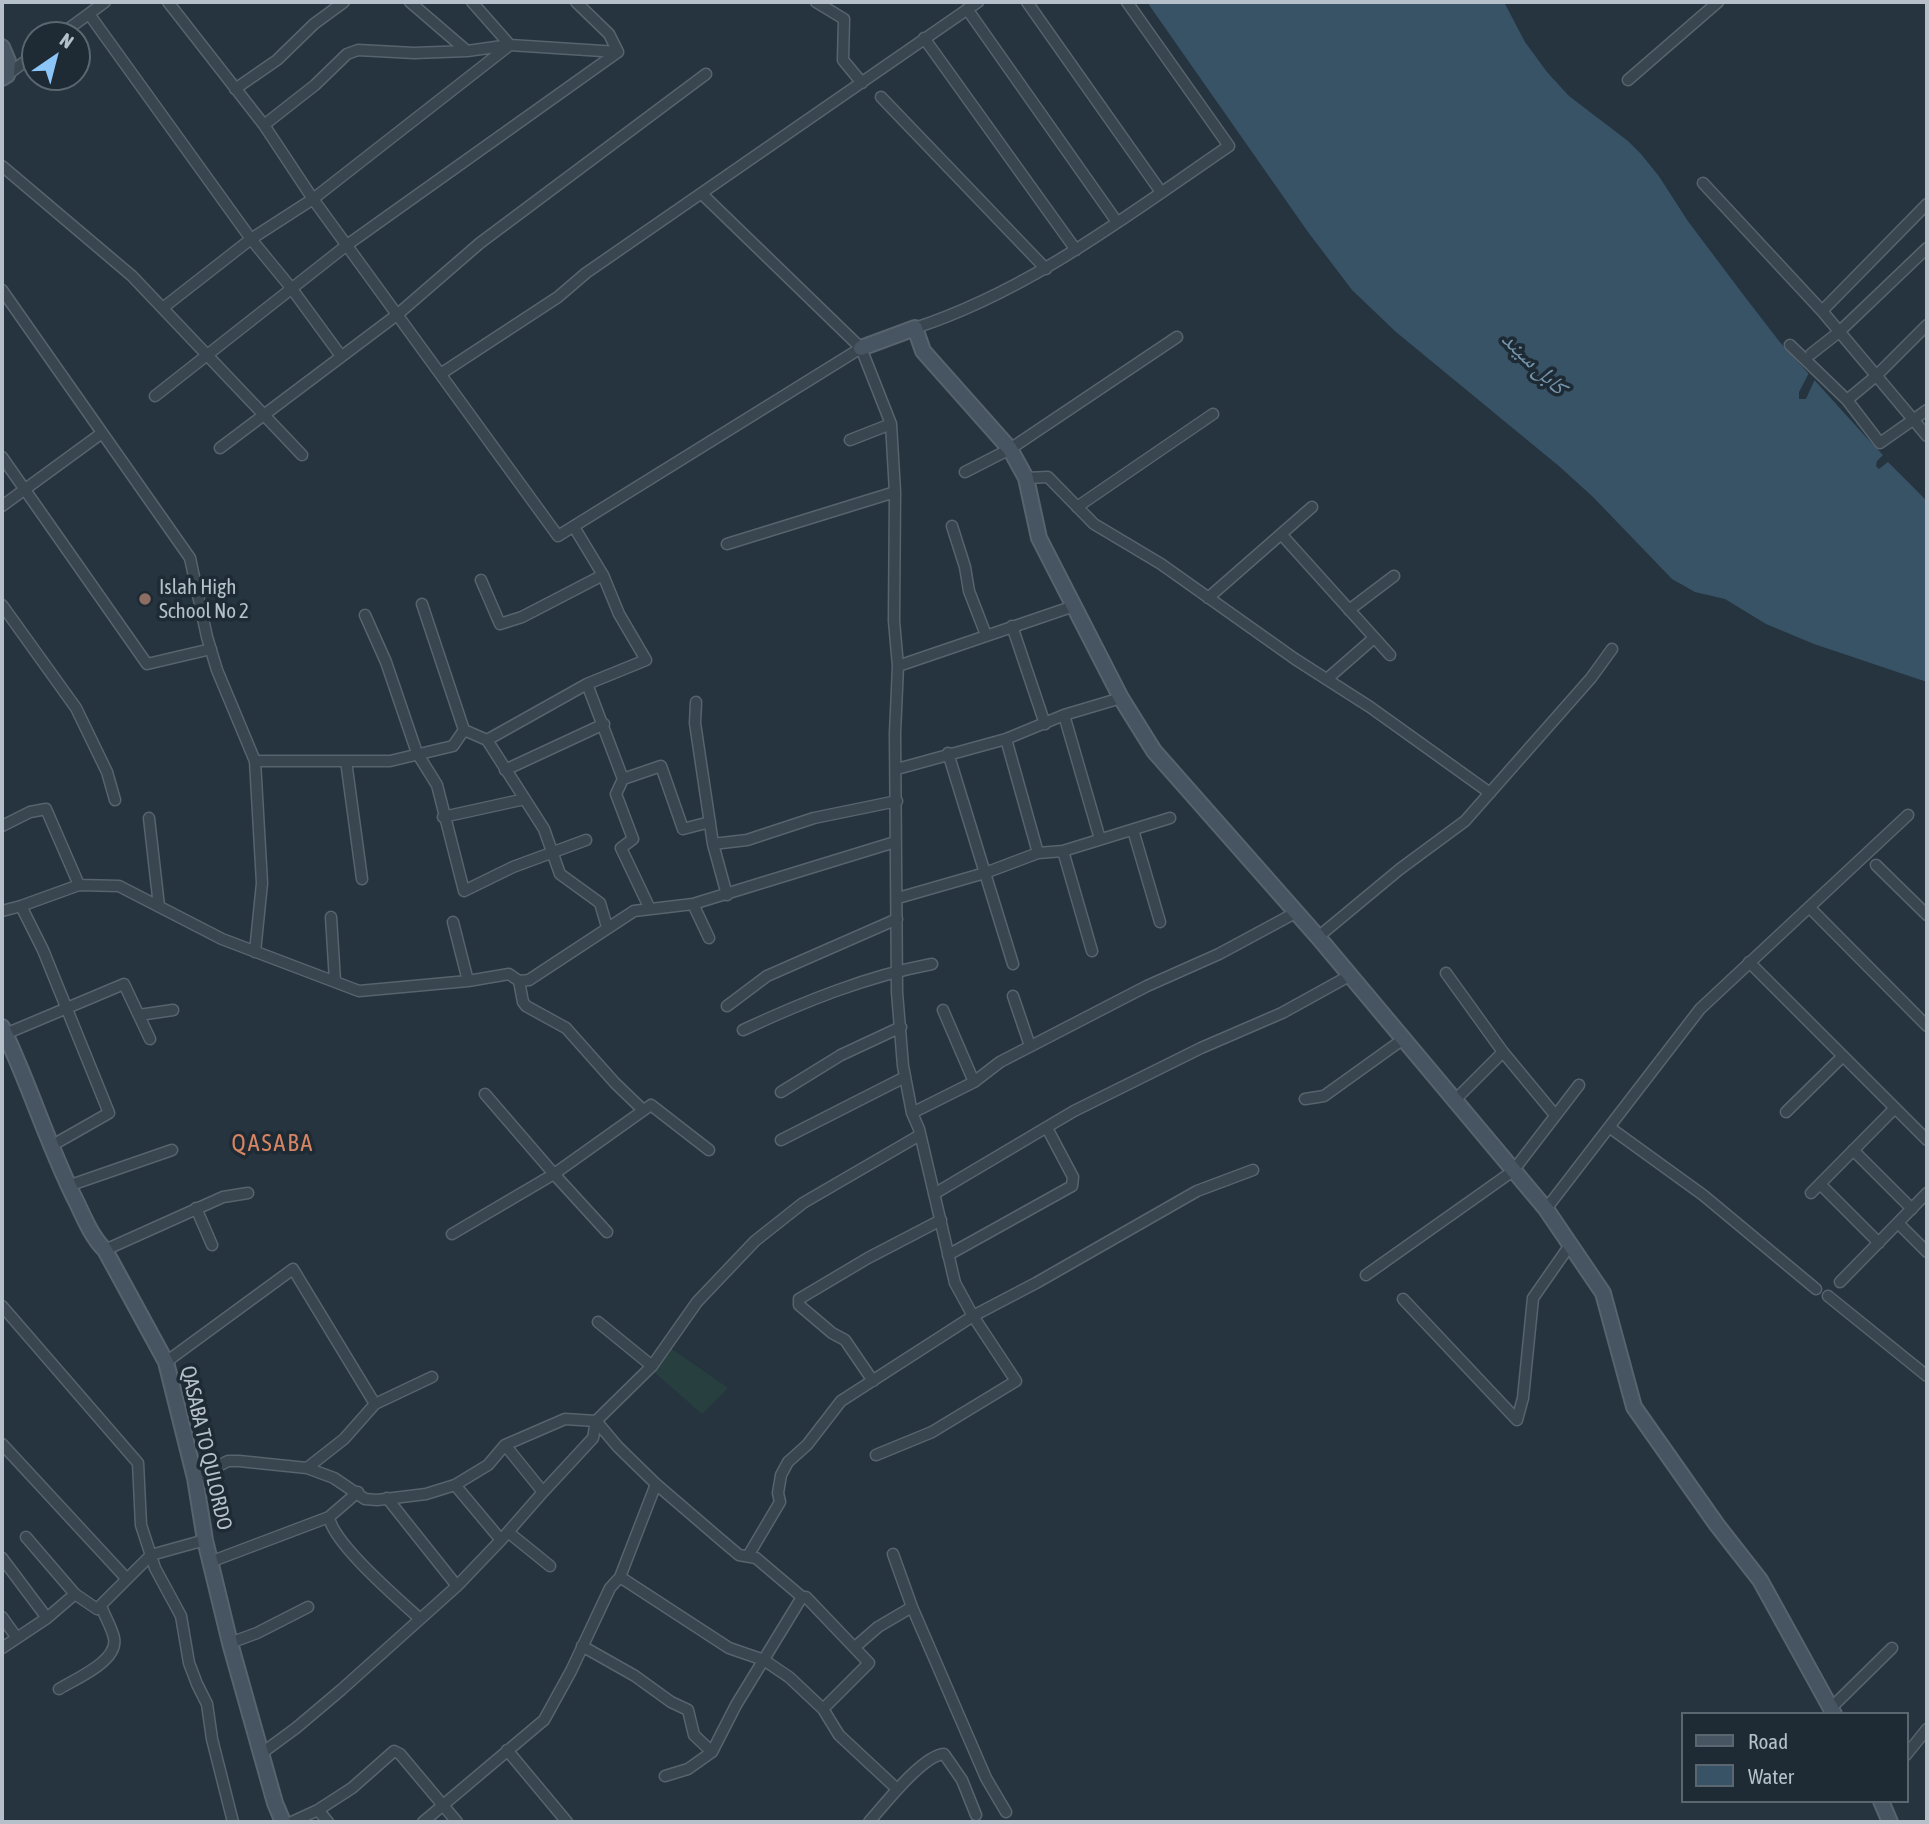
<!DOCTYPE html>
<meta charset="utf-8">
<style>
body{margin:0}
#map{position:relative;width:1929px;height:1824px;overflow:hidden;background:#25343f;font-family:"Asap Condensed",sans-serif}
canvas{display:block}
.frame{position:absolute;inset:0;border:4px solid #b5c0ca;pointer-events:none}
.legend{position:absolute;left:1681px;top:1712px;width:228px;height:91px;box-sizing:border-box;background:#1e2a34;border:2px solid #5a6670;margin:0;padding:9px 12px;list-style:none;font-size:21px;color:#b5c0ca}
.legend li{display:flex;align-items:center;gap:14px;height:35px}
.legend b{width:35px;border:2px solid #5a6670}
.north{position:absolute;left:21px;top:21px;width:70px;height:70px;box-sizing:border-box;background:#1e2a34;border:2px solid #5a6670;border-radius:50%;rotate:35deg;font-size:19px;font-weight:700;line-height:28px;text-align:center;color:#b5c0ca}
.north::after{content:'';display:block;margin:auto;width:24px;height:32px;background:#8cc6f8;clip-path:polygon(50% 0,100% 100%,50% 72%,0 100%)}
</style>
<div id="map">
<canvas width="1929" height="1824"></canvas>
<div class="frame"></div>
<ul class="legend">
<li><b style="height:9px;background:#475562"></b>Road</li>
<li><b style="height:19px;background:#385366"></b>Water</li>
</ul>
<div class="north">N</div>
</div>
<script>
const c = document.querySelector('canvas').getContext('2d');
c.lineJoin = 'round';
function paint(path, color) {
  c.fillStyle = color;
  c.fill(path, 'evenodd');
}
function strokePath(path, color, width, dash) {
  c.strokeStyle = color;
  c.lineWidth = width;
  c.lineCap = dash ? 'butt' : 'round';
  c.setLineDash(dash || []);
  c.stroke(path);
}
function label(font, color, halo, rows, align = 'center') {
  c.font = font + ' "Asap Condensed","Noto Naskh Arabic",sans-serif';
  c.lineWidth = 7;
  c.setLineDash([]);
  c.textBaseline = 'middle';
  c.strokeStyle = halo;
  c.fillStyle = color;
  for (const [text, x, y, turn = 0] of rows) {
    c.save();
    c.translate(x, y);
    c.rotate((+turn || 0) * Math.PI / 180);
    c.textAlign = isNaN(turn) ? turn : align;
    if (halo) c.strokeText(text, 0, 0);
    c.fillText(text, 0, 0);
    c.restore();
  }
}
paint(new Path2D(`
 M669 1347 728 1388 702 1414 653 1371Z`), '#27403f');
paint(new Path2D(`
 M1147 2H1504L1525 42 1547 72 1569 96 1628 141 1641 154 1659 176 1688 221 1780 342 1866 437 1927 501V682L1814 644 1766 624 1725 599 1695 592 1672 579 1593 497 1560 467 1396 332 1352 290 1308 232Z`), '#385366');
paint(new Path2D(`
 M1626 134 1651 160 1691 219 1780 337 1927 497V501L1888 462 1879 469 1876 466 1877 461 1883 455 1815 379 1806 399H1799V392L1809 373 1780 342 1745 297 1688 221 1659 176Z`), '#25343f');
const street = new Path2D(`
 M168 2 264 125 313 199 558 536 861 348
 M410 2 467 51
 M576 2 609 34 618 52
 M816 2 844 19 843 60 862 83
 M1027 2 1161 192
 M967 9 1117 222
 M89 14 251 239 292 289 341 356
 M60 35 105 2
 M924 38 1076 250
 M7 75 35 54
 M1628 80 1718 2
 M235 89 277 60 314 24 344 2
 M881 97 1046 269
 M264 125 315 85 347 54 358 50 414 53 467 51 510 45 618 52
 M2 166 132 276 302 455
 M1703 183 1822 311 1927 436
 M702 194 861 348 891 424 895 492 894 621 898 666 895 733 897 992 903 1066 912 1113 919 1129 955 1283 973 1316 1016 1381 932 1432 876 1455
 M2 290 190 558 207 637 217 670 255 761 262 883 255 952
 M164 307 251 239 313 199 510 45 472 2
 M1822 311 1927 204
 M915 328C1031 290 1129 214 1229 146L1127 2
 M1790 345 1847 400 1880 443 1927 410
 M1811 354 1839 332 1927 248
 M442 373 558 297 586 273 978 2
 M155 396 347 245 618 52
 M1847 400 1876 376 1927 325
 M850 440 891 424
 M220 448 398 314 480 243 706 74
 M2 457 147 664 211 649
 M965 472 1010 449 1177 337
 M1026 478 1048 477 1094 524 1161 564 1295 659 1370 707 1490 793
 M2 506 102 433
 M1077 507 1213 414
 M952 526 965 567 969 591 986 635
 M1281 534 1390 655
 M727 544 895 492
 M481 580 500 624 522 617 603 575
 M1208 598 1312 507
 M422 604 464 730 487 740 544 829 560 874 600 903 607 927
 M2 605 76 708 107 772 115 800
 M1349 610 1394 576
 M365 615 386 662 417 753 437 785 464 891 513 867 586 840
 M1012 626 1045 724
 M898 666 1074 606
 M1327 679 1374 638
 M587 684 623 779
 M696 702 695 723 713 844 727 895
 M1064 715 1100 839
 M1006 739 1038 853
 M487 740 587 684 646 660 619 614 603 575 574 527
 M948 753 1013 964
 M255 761H390L453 746 464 730
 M346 761 362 879
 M897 769 1006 739 1064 715 1121 698
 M505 770 604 724
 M443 817 525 799
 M149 818 159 906
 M2 826 30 812 46 809 79 885
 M1133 830 1160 922
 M713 844 747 840 814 818 897 801
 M1063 851 1092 951
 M1876 865 1927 915
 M898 898 985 873 1038 853 1063 851 1170 818
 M693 904 709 938
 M21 906 43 950 109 1113 51 1146
 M1809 907 1927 1026
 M650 909 621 848 633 839 616 794 623 779 661 766 683 829 710 822
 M2 911 21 906 79 885 119 886 222 939 359 991 468 981 509 974 519 981 529 980 634 911 693 904 895 842
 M331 917 335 981
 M453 922 468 981
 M1318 937 1400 869 1465 821 1591 678 1612 649
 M1749 962 1927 1140
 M1446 973 1503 1052 1555 1115
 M519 981 523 1002 526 1006 566 1028 615 1083 643 1110
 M1013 996 1030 1046
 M727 1006 767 976 897 919
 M943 1010 974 1082
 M139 1015 173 1010
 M743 1030C803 1002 867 976 932 964
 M2 1031 10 1032 124 984 150 1039
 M781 1092 841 1055 901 1027
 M485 1094 554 1174 607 1232
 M1305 1099 1324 1096 1402 1040
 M1454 1101 1503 1052
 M1786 1112 1843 1056
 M912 1113 974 1082 1000 1062 1147 986 1219 954 1295 913
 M1609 1127 1703 1195 1816 1289
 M781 1140 905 1077
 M1853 1150 1912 1209
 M1820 1184 1879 1243
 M68 1186 172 1150
 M1811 1193 1895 1108
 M934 1194 1074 1111 1201 1048 1282 1013 1349 976
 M196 1208 212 1245
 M1546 1209 1700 1009 1908 815
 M1898 1223 1927 1252
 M452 1234 554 1174 651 1105 709 1150
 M105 1250 223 1197 248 1193
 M948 1255 1072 1186 1073 1177 1047 1128
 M1366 1275 1513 1171 1579 1085
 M1840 1282 1927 1193
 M1828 1296 1927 1376
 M1403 1299 1517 1420 1523 1398 1533 1298 1570 1245
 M2 1306 138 1463 141 1525 155 1568 181 1616 189 1663 197 1684 207 1704 212 1739 233 1822
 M598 1322 652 1366
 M166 1362 293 1269 375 1404
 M873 1381 845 1340 832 1333 799 1305V1299L868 1258 941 1220
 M2 1444 126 1578
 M505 1445 543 1492
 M307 1468 344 1439 375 1404 432 1377
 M195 1478 228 1461H239L307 1468 334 1478 365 1499 377 1500 426 1494 455 1485 488 1465 505 1445 565 1419 596 1421 618 1447 656 1484 720 1539 739 1555 756 1558 802 1597H806L869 1663 823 1709
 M455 1485 501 1540
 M387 1498 457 1586
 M329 1517C333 1543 397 1598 419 1618
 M508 1532 550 1566
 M26 1537 75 1594 97 1609 151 1555 205 1540
 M893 1554 912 1607 986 1778 1006 1812
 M748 1556 780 1502 778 1493 781 1475 788 1462 807 1445 841 1401 973 1316 1036 1283 1197 1191 1253 1170
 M2 1558 47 1618
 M210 1562 329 1517 358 1492
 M620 1577 729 1648 764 1660 789 1677 823 1709 839 1735 897 1789
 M2 1617 17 1638
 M230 1643 257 1633 308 1607
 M582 1646 635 1676 671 1702 688 1710 694 1735 712 1752
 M855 1647 878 1627 912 1607
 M2 1648 47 1618 75 1594
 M59 1689C75 1679 119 1661 114 1638 112 1628 105 1617 101 1606
 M1831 1708 1892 1648
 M507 1750 567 1822
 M262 1753 296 1728 341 1690 457 1586 501 1540 543 1492 593 1438 596 1421 652 1366 697 1302 755 1241 803 1203 920 1135
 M1906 1755 1927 1729
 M665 1776 688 1769 712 1752 736 1705 802 1597
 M318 1810 352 1788 394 1751 400 1754 457 1822
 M292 1822 318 1810 328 1822
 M423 1822 544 1720 571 1671 610 1588 620 1577 656 1484
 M869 1822C884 1805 923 1755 944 1754L962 1780 976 1815`);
const secondary = new Path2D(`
 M2 47 8 61 7 75 2 78
 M861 348 915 328 923 351 1010 449 1026 478 1039 538 1121 698 1154 751 1318 937 1546 1209 1603 1293 1634 1407 1717 1525 1760 1580 1834 1714
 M2 1027C30 1085 48 1146 77 1203 85 1220 92 1237 105 1250L166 1362 195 1478 205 1540 230 1643 275 1803 283 1822
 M1881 1801 1890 1822`);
strokePath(street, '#57636d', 13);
strokePath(secondary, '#57636d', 18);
strokePath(street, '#39454f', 10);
strokePath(secondary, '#475562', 14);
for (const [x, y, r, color] of [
 [145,599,7,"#8d6e63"]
]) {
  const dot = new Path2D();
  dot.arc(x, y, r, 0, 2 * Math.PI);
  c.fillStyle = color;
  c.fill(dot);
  strokePath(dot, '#1e2a34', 2.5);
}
label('21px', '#b5c0ca', '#1e2a34', [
 ["Islah High",159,587],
 ["School No 2",159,611]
], 'left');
label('21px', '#b5c0ca', '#1e2a34', [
 ["QASABA TO QULORDO",206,1448,77]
]);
label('italic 23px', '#7596ad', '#1e2a34', [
 ["کابل سيند",1534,363,44]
]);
c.letterSpacing = '2px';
label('24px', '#d58564', '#1e2a34', [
 ["QASABA",273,1143]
]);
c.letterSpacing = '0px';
</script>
